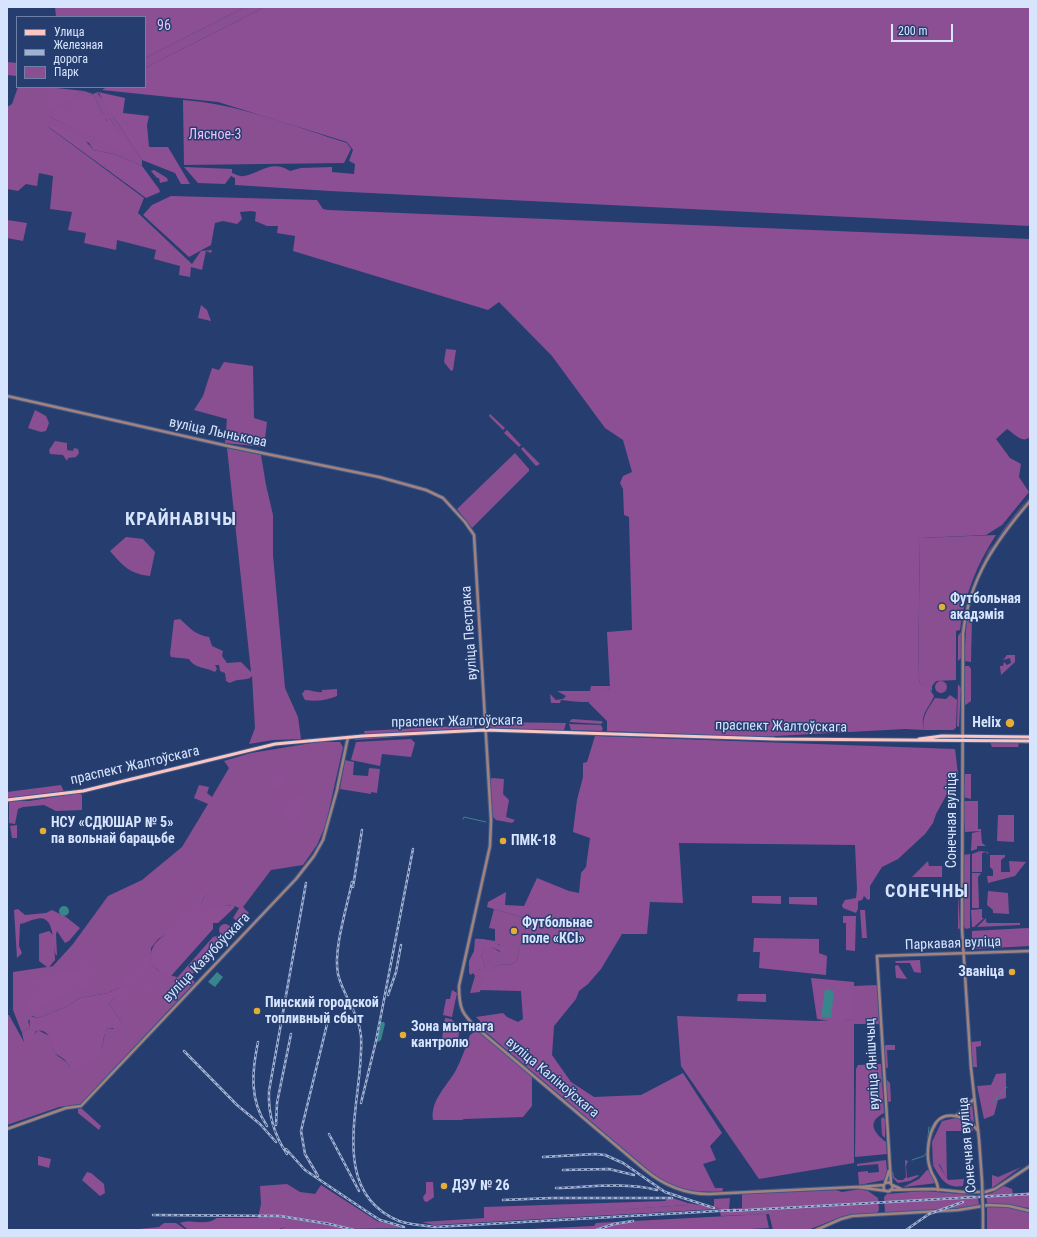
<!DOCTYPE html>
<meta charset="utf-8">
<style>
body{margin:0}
#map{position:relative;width:1037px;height:1237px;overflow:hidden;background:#263e6f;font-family:"Roboto Condensed",sans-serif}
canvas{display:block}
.frame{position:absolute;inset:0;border:8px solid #d7e4fd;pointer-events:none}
.legend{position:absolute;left:16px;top:16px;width:130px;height:72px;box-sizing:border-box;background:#263e6f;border:1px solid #6d80a8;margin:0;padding:5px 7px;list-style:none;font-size:12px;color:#d7e4fd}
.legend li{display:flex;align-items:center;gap:8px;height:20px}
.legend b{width:20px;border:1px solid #6d80a8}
.scale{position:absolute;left:891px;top:24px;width:62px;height:18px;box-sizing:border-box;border:2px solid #d7e4fd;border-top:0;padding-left:5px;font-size:12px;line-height:14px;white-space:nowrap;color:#d7e4fd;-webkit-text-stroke:3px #263e6f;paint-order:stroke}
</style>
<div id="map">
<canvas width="1037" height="1237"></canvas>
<div class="frame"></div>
<ul class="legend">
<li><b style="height:5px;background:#fac5c2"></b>Улица</li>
<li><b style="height:5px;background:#a1b1d1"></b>Железная дорога</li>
<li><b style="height:11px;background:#8a4f91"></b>Парк</li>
</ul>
<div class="scale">200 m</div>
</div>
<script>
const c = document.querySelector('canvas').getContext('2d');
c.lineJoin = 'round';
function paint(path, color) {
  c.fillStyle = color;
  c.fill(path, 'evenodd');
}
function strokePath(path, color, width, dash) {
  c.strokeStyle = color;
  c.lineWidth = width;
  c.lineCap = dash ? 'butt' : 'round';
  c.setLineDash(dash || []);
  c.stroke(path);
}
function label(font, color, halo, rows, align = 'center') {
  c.font = font + ' "Roboto Condensed",sans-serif';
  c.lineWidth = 3;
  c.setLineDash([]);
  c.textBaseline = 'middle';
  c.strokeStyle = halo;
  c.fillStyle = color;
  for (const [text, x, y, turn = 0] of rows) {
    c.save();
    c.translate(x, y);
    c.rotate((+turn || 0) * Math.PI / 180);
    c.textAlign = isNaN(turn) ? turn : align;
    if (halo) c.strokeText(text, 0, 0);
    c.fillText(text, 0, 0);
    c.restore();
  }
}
paint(new Path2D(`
 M245 7H265L145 68V58Z
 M18 87H47V108L84 91 93 94 98 92V94L113 111V116L142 160V166L114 154 93 150 89 143 47 126 144 198 138 213 192 264 201 251 212 250 211 253 206 251 202 270 191 267 190 277 179 275 180 266 154 259 156 250 117 240 116 250 84 243 86 233 68 230 72 212 50 209 53 176 39 173 37 186 26 184 18 191 7 189V107L12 104ZM93 94 102 113 107 116 105 118 106 121 110 119 134 155 50 117Z
 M183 100C239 104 293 126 347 143L351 149 344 163 184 165Z
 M7 220 27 223 23 241 7 238Z
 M201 305 207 310 211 321 198 318Z
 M446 349 456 350 453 370 451 371 444 362Z
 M224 362 253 366 254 418 267 422 264 447 225 443 227 419 194 410 203 396 212 368 219 370Z
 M35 410 46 416 49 423 46 431 41 432 28 428Z
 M490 414 505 428 503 430 489 416Z
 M507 430 521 445 519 447 504 433Z
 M55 441 67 443V450L73 451 74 448 78 449 79 453 76 457 68 458 67 461 63 455 50 454 49 450Z
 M523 447 540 464 536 466 521 449Z
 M227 448 261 455 266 485 273 515V555L285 688 298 717 301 739 273 740 249 744 255 728 252 676 250 678C243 681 238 678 230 683L226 681 225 673 220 671 219 665H215L217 669 215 672C206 667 195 669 189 659L171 657 170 654 174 620 180 619C190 628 195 635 209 637L212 646 223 651 222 656 227 663 241 662 251 672Z
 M515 453 529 469V471L472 528 457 509Z
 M1030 496 989 550 980 568 965 609C979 560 998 535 1030 496Z
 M996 535C977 564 964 596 960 630L956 631V680L936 681 932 686V691L920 683 918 676 920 538Z
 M126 537 143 539 155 552 150 576C130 574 123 566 110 551Z
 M963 614 961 658 958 661V636L961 632Z
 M967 615 972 616 971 662 964 661Z
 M1007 655H1015V662L1001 675 1000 666H1003L1004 662 1007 665 1011 663 1010 658 1003 660Z
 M964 666H969L971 669V701L964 706Z
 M935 687a6 6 0 1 1 12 0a6 6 0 1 1-12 0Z
 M958 684 961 688 959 727 957 726Z
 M591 686H610V688C603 689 602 697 596 700 586 704 571 701 561 700L560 703H551L550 694 556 700 563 699 566 696 557 691H590Z
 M337 689V696C328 700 315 702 305 700L302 694 305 690C311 690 316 693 322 692V690Z
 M950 695 957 700 956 728 953 730H924C921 717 928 709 935 698L946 699Z
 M572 719 601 721 603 722 601 724 569 722Z
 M489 722 566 723 564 730H558L492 728 489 726Z
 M569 724 601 725 603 729 601 731 571 730Z
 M972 738H1030V740H972Z
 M318 742H340L343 747 326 824 317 845 303 865 271 870 243 907 249 913 239 923 233 918 239 908C225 901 216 911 209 909 206 908 203 905 201 903L206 894 166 935 158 939 151 948C153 971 155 971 177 977L176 979 184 980 187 976 195 982 81 1104 59 1107 7 1125V1015H9L24 1042 30 1039 38 1030 51 1037C53 1044 52 1051 58 1056 63 1060 67 1061 70 1067L102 1048 105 1032 108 1028 114 1029 121 1022 109 1004 115 997 117 998 119 988 108 993 80 998 68 1006 38 1018 32 1016 28 1021 30 1027 22 1033 13 1010V972L47 967 39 961V934L49 931 54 936 55 960 49 967 53 966 73 944 108 896 142 880 182 847 208 804 194 798 199 785 209 787 207 793 212 797 229 768 224 761 251 753Z
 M990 742H1027L1029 744 1019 743 1018 747H992Z
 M345 760 354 762 353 775 368 776 369 768 380 769 377 793 371 792V794L340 789Z
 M492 778 504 779 503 794 509 800 506 817 515 820 512 823 496 820 492 816 489 781Z
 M998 815H1014V842L997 841Z
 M17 825V838H12L10 826Z
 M981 831 982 843 986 846H977V849L971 851 972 833Z
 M980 851 988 852V854L986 852 982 853V872H972V854Z
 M970 854V928L966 929 963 926V855Z
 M990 855H1005V857L1001 860V872H1010L1009 861 1026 862 1015 876 988 883 987 876H993V870L990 867Z
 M928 861 929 866H942V877H912Z
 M972 873H981L978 877 979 908H972Z
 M988 891 1008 893 1009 914 993 913V910L987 905Z
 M958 893 960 927 959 929H958Z
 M494 909 529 919 519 949 517 961 511 965 500 964 484 974 480 992 470 993 475 976 473 973 471 975 469 973V967C474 971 482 971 485 966L481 956 486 946 492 947 500 952V945L481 939 495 941V929L489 928Z
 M982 909V918H984L974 927H972L971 910Z
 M860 910H865L867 938H862Z
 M986 918V922L988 923H1020V925L977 927Z
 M219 930a6 6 0 1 1 12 0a6 6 0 1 1-12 0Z
 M877 985 880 1024H854V1163L759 1179 681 1066 677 1016 816 1021 854 1019V986Z
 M886 1045H895V1050H887L888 1068 884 1067 883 1047Z
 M1006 1073V1098L998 1100 994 1115 984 1119 977 1086 991 1085 996 1074Z
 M887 1080 890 1083 891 1101 889 1102 887 1101 886 1081Z
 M972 1103 974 1122 961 1114Z
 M883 1117 885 1119V1138L882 1135 881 1119Z
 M956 1118 965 1121 960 1131H946L947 1179 940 1165 935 1163 933 1165 932 1142 942 1121Z
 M38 1156 51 1159 49 1168 38 1165Z
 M886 1160 887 1171 884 1180 859 1185 858 1172 868 1171V1173L879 1172 878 1164 857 1166V1164Z
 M905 1160 908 1161 906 1166 907 1178 918 1175 919 1176 910 1181 898 1183 892 1177V1172L893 1171 894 1177 898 1180H903L906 1177Z
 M1021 1167 992 1188V1175L998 1177Z
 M287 1184 300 1192 315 1194 321 1185 377 1221 406 1228 279 1230 285 1227 284 1218H258L261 1204 260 1186Z
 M1004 1186 1012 1189 1013 1194 1030 1192V1208L987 1203 986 1194 992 1193Z
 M860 1189 868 1191 878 1198 879 1210 877 1213 843 1216 808 1230H773L769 1214 721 1216 719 1209 434 1225 422 1222 687 1205 688 1203 722 1209 714 1207V1199L730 1198 729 1209H731L742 1208V1194L836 1190 842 1192Z
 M923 1191 974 1195 978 1197 979 1205 959 1209 885 1213 884 1197 887 1194Z
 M987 1207H1008L1030 1212V1230H987Z`), '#8a4f91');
paint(new Path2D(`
 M55 7H245L145 58V17H56Z
 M265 7H1030V226L330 191 235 185V178L231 176 225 184 198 183 184 167 232 169V173C235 174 240 177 244 176 261 173 271 159 290 171L301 168 332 167V172L354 174 355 164 349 161 353 150 347 142 218 102 102 90 107 87H145V68Z
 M7 62 17 63V76L7 75Z
 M47 87 84 91 50 108H47Z
 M98 92 125 98 123 113 149 116 147 125 149 147H168L190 184H181L175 173 142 160 113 116V111L110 112Z
 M93 94 102 113 108 116 105 118 106 121 110 119 135 155 133 156 50 117 53 112Z
 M46 125C49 126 52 125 55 126 69 130 86 138 93 150L114 154 142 166 159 189 160 192 146 198 142 195Z
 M154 170 167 178 168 181 160 183 159 178H157L151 171Z
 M171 196 317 200 323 209 328 210 1030 239V437C1022 444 1015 434 1007 429L996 439 1010 458 1021 464 1019 477 1029 492 1002 525 986 535 920 538 918 676 920 683 929 688 934 696C928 710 920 713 924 730L905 729 757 737 607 731V721L588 702C599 699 601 689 610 688L607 632 632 630 629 517 624 515 623 489 620 483 623 476 632 472 623 440 605 428 552 356 499 302 488 310 293 251 295 236 277 233 278 226H267L255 221 256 212 251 211 240 212 242 219 237 224 223 221 215 223 211 245 189 257 143 215 152 205Z
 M474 725V728L365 735 364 731Z
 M440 733V734L355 740V738Z
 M595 736 955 749 958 774 936 814 933 823 925 834 898 859 882 867 870 886V899L868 900 864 896 862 900 858 901V909L856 913 843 908 842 905 845 900 856 898 857 889 855 845 679 843 683 903 650 902 647 934H622L601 969 588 984 579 991 576 999 554 1026 552 1055 571 1082 594 1097 641 1095 683 1073 722 1133 710 1146 716 1160 703 1164 715 1188H723L722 1192 687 1191 659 1179 481 1028 480 1021 476 1017 503 1013 507 1017 518 1022 523 1019 521 991 480 990 483 974 500 964 511 965 517 961 519 949 529 919 487 907 488 902 506 892 505 905 524 906 537 878 569 891 579 893 581 873 586 867 590 838 573 832 577 800 583 777V763L587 762Z
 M411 739 415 743 411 757 382 754 380 766 351 760 356 742Z
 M965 774H971V799L963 797Z
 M275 775 284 777 283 783 273 789 268 785Z
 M61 785 64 792 7 798V792Z
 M79 793 82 795V810L56 811 44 805 23 807 18 809 15 824 9 823V801H29Z
 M294 796H304L298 823 280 813Z
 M965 801H978V829H981V831L965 832 963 803Z
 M203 891 206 894 201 903C216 914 217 903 234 906V908L218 923H213V929L171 976C147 972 144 945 166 935V931Z
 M752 896H781V904L752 903Z
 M789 897H817V905L789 904Z
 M18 909 25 915 46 913 52 910 66 917 80 928 69 941 65 943 57 931 56 934 57 955H56C52 946 56 913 36 919 30 920 26 923 20 924L19 946 22 953 17 958 14 910Z
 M843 916H856L855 951 846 950V923H843Z
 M1028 928 1030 930V946L972 949V931Z
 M220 935 223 942 217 945C212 961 194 972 182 982L176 979 213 937Z
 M754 938 819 939V953L827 956 826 975 759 968 760 952H753Z
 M475 939C485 938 498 943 506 950V954L492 947H486L481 956 485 966 483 969 473 971 469 967V961L474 951Z
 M80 948 86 953 88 962 98 971C98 983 88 983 82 991 78 992 76 990 72 991 62 993 53 1002 42 1005L38 1011 29 1010 26 1007 25 1002 32 993 42 986 41 984H30L21 981V979L27 977 36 978 55 975 61 971 78 970 81 967 78 949Z
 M146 956 149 961 148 967 135 984 128 985 125 982 124 978Z
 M920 960 921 973 914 972 910 963H896L895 961Z
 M898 965 907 979 896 978 895 966Z
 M811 978 854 982V1019L831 1021 817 1019Z
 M153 980 156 983C154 990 149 994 142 995L140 991 142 987Z
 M119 988H124L129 992 128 997 119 1004 115 997 109 1004 121 1022 118 1030 115 1032 113 1028H108C103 1034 104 1040 102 1047 99 1060 84 1065 72 1069L65 1060 55 1053C51 1044 50 1027 36 1031L30 1042H24L22 1033 30 1027 29 1016 38 1018 68 1006 80 998 108 993Z
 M452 990 457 993 452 1017 443 1015 446 999H450Z
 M738 994H766V1002L737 1001Z
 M445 1018 451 1019 460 1026 458 1040 447 1038V1044L441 1046Z
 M477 1030 532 1076V1106L523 1117 464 1119 462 1120H433C430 1100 448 1085 456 1070 462 1058 466 1047 470 1035Z
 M981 1041V1046L976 1047 977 1067H973L971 1042Z
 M881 1064 884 1113C866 1122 874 1133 886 1142L887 1154 855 1157 856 1069 858 1065Z
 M81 1108 101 1126 99 1130 78 1113V1109Z
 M965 1121 972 1127 973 1131H960Z
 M937 1162 948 1180 964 1179 963 1186C946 1189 940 1178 933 1165Z
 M927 1170H929L937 1183 903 1187 919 1179Z
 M87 1172 91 1173 104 1184 105 1193 100 1196 82 1180Z
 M426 1182H433L434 1197 427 1202 424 1201 423 1197 426 1193Z
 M669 1197 688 1203 687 1205 484 1219V1207L665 1201Z
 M766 1214 769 1228 731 1230H510L594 1226 596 1223Z
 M217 1218H285V1227L276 1230H188L180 1223C192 1218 205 1227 217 1218Z
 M164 1223H176L186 1230H129L159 1227Z`), '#8d4f94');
paint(new Path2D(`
 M59 911a5 5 0 1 1 10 0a5 5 0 1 1-10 0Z
 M217 972 223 977 215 987 208 982Z
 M825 989 834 991 831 1018 821 1017Z
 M380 1022H384L385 1024 381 1040 378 1042 376 1040Z`), '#38858b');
strokePath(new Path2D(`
 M463 819 464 817 486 822
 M993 1102 1007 1087
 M927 1147 929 1127
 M912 1160 924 1156 927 1152`), '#38858b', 1);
const minor = new Path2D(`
 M7 396 228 446 379 477 426 490 443 498 465 522 474 535 491 820 490 846 459 986C459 1009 462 1014 478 1029L644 1169C663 1185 683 1194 709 1194L857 1187 887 1191
 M956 1116 974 1099
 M7 1129 66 1108 81 1106 296 879 314 856 323 840 337 790 348 737
 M982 1181 979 1139 971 1068 962 929 963 634C969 579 995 542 1030 501
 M883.5 1187a4.5 4.5 0 1 1 9 0a4.5 4.5 0 1 1-9 0Z
 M885 1183 889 1171
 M891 1184 877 956 1030 951
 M892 1185 901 1189
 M859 1187 884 1185
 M890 1190 933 1189 963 1192H985L995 1189 1030 1166
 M938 1190C938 1180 932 1177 930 1168 926 1157 928 1138 933 1128 942 1107 968 1116 978 1131
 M816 1230 841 1219 852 1216 958 1210 989 1205 1009 1206 1030 1211
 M983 1230V1214`);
const major = new Path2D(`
 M919 739 942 736 1030 737
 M7 800 83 791 275 744 363 736 485 730 775 739 1030 741`);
strokePath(minor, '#425986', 4.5);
strokePath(major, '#425986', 5);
strokePath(minor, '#a2827f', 2.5);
strokePath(major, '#fac5c2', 3);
const rail = new Path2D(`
 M352 882C347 907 333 950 338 974 343 996 359 1013 361 1036 365 1096 324 1190 399 1221 410 1225 423 1225 435 1227L735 1210
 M353 887 362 830
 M388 995 396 972 401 945
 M258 1042C252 1071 249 1100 267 1126
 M184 1051 237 1105 260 1124 276 1142
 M361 1103 376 1041 413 849
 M276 1125 277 1103 291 1034
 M329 1134 359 1191
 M286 1149 305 1170 369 1213 380 1220 404 1227
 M287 1154C274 1135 268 1115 269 1091L306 883
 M543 1157 595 1154 605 1155 623 1163 665 1192 714 1208
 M563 1170 609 1169 634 1175
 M318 1176 305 1154 301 1131 329 1016
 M556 1188C589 1187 625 1182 657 1190
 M503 1200 552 1198H672
 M730 1211 1030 1194
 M153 1215 280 1216 329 1224
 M325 1223 354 1230
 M596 1230 614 1224 633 1221
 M906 1230 929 1214 963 1202`);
strokePath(rail, '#a1b1d1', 2.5);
strokePath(rail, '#263e6f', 1, [3]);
const minorBridge = new Path2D(`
 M982 1181 983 1214`);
strokePath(minorBridge, '#425986', 4.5, []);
strokePath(minorBridge, '#a2827f', 2.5);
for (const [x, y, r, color] of [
 [942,607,4,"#e4ae35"],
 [1010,723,5,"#e4ae35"],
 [43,831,4,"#e4ae35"],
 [503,841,4,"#e4ae35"],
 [514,931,4,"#e4ae35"],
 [1012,972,4,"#e4ae35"],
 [257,1011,4,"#e4ae35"],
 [403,1035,4,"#e4ae35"],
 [444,1186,4,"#e4ae35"]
]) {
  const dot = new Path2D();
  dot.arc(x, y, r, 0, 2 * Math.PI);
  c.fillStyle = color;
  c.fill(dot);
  strokePath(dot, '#263e6f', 1.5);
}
label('14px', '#f1bff7', '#263e6f', [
 ["96",164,26],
 ["Лясное-3",215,135]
]);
label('14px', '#d7e4fd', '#263e6f', [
 ["вуліца Лынькова",218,433,12],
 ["вуліца Пестрака",470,633,-94],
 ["праспект Жалтоўскага",457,722,-1],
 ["праспект Жалтоўскага",781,727,1],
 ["праспект Жалтоўскага",135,766,-13],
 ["Сонечная вуліца",952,820,-90],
 ["Паркавая вуліца",953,944,-2],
 ["вуліца Казубоўскага",207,958,-46],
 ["вуліца Янішчыц",873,1064,-93],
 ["вуліца Каліноўскага",552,1078,40],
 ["Сонечная вуліца",968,1145,-95]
]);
label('bold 14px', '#d7e4fd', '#263e6f', [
 ["Футбольная",950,599],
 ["акадэмія",950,615],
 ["Helix",1001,723,"right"],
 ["НСУ «СДЮШАР № 5»",51,823],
 ["па вольнай барацьбе",51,839],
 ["ПМК-18",511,841],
 ["Футбольнае",522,923],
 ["поле «КСІ»",522,939],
 ["Званіца",1004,972,"right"],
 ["Пинский городской",265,1003],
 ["топливный сбыт",265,1019],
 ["Зона мытнага",411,1027],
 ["кантролю",411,1043],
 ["ДЭУ № 26",452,1186]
], 'left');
c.letterSpacing = '1px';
label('bold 18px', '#d7e4fd', '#263e6f', [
 ["КРАЙНАВІЧЫ",181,520],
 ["СОНЕЧНЫ",927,892]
]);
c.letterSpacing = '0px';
</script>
